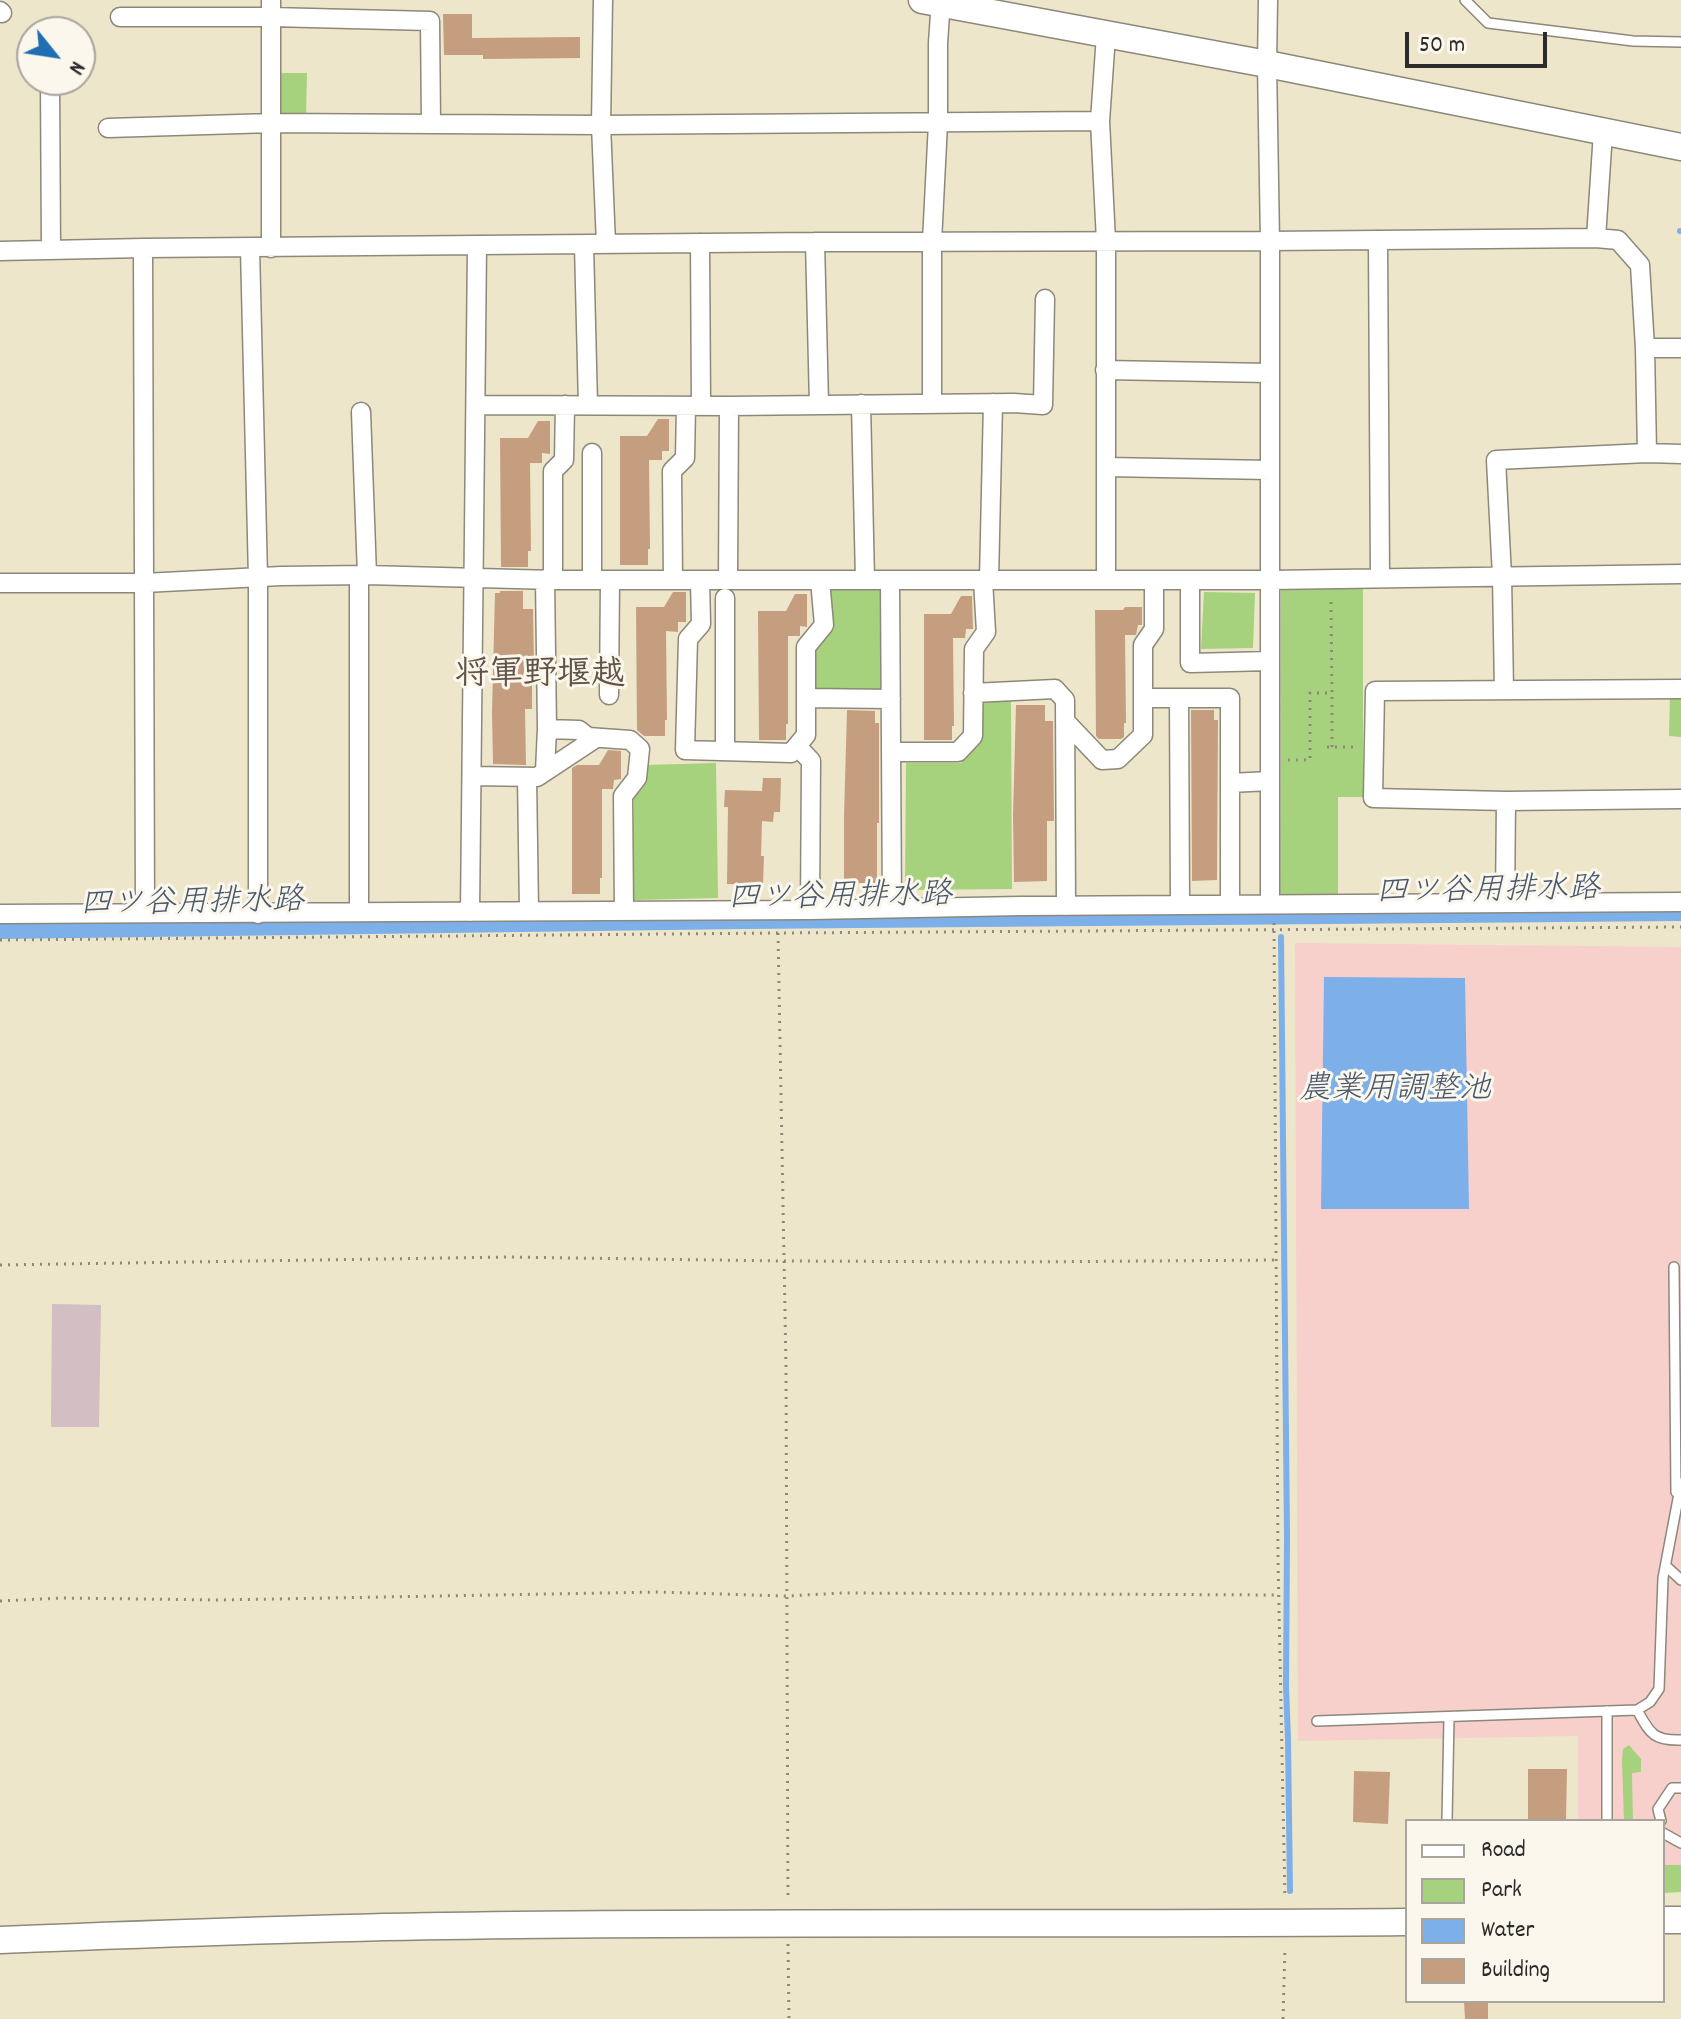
<!DOCTYPE html>
<meta charset="utf-8">
<style>
body{margin:0}
#map{position:relative;width:1681px;height:2019px;overflow:hidden;background:#eee6ca;font-family:Dekko,sans-serif}
canvas{display:block}
.legend{position:absolute;left:1405px;top:1819px;width:260px;height:184px;box-sizing:border-box;background:#fbf7ec;border:2px solid #a8a59f;margin:0;padding:10px 14px;list-style:none;font-size:24px;color:#2b2b2b}
.legend li{display:flex;align-items:center;gap:16px;height:40px}
.legend b{width:40px;border:2px solid #a8a59f}
.north{position:absolute;left:16px;top:16px;width:80px;height:80px;box-sizing:border-box;background:#fbf7ec;border:2px solid #a8a59f;border-radius:50%;rotate:120deg;font-size:22px;font-weight:700;line-height:32px;text-align:center;color:#2b2b2b}
.north::after{content:'';display:block;margin:auto;width:28px;height:36px;background:#1f6fb2;clip-path:polygon(50% 0,100% 100%,50% 72%,0 100%)}
.scale{position:absolute;left:1405px;top:32px;width:142px;height:36px;box-sizing:border-box;border:4px solid #2b2b2b;border-top:0;padding-left:10px;font-size:24px;line-height:28px;white-space:nowrap;color:#2b2b2b;-webkit-text-stroke:6px #fbf7ec;paint-order:stroke}
</style>
<div id="map">
<canvas width="1681" height="2019"></canvas>
<ul class="legend">
<li><b style="height:10px;background:#fff"></b>Road</li>
<li><b style="height:22px;background:#a6d17d"></b>Park</li>
<li><b style="height:22px;background:#7dafe9"></b>Water</li>
<li><b style="height:22px;background:#c59d7f"></b>Building</li>
</ul>
<div class="north">N</div>
<div class="scale">50 m</div>
</div>
<script>
const c = document.querySelector('canvas').getContext('2d');
c.lineJoin = 'round';
function paint(path, color) {
  c.fillStyle = color;
  c.fill(path, 'evenodd');
}
function strokePath(path, color, width, dash) {
  c.strokeStyle = color;
  c.lineWidth = width;
  c.lineCap = dash ? 'butt' : 'round';
  c.setLineDash(dash || []);
  c.stroke(path);
}
function label(font, color, halo, rows, align = 'center') {
  c.font = font + ' Dekko,"Klee One",sans-serif';
  c.lineWidth = 6;
  c.setLineDash([]);
  c.textBaseline = 'middle';
  c.strokeStyle = halo;
  c.fillStyle = color;
  for (const [text, x, y, turn = 0] of rows) {
    c.save();
    c.translate(x, y);
    c.rotate((+turn || 0) * Math.PI / 180);
    c.textAlign = isNaN(turn) ? turn : align;
    if (halo) c.strokeText(text, 0, 0);
    c.fillText(text, 0, 0);
    c.restore();
  }
}
paint(new Path2D(`
 M1295 943 1681 947V1891L1663 1892V1821H1578V1736L1298 1741Z`), '#f7d0cc');
paint(new Path2D(`
 M52 1304 101 1305 99 1427H51Z`), '#d2bec3');
paint(new Path2D(`
 M276 73H307L306 118 285 117 276 108Z
 M1281 587H1363V797H1338V898H1280Z
 M829 589H882L883 689 815 691V651L830 629Z
 M1204 592 1255 593 1253 648 1201 649Z
 M1670 695H1681V737L1669 736Z
 M1011 700 1012 889 905 890 906 763H961L982 737 983 701Z
 M716 763 718 898 632 900 634 798 645 785V765Z
 M1629 1745 1641 1759V1772L1632 1773 1633 1821H1624L1622 1760 1623 1749Z
 M1663 1865H1681V1892L1663 1893Z`), '#a6d17d');
paint(new Path2D(`
 M1278 911H1681V921L743 929 0 939V921Z
 M1324 977 1465 978 1469 1209H1321Z`), '#7dafe9');
strokePath(new Path2D(`
 M1680 231H1681
 M1281 937 1287 1536 1286 1686 1288 1740 1290 1891`), '#7dafe9', 6);
paint(new Path2D(`
 M443 14H472V38L580 37V58L483 59V55H444Z
 M658 419H669V451H662V460H649L650 549H648V565H620V436H647Z
 M538 421H550V454L542 453V463H530L531 551H528V567H501L500 438H528Z
 M500 591H523V609H533L534 669H532V709H525L526 765 493 764 492 713 495 593H500Z
 M673 592H686V622H678V632L666 631 667 720H665V736H644L637 730 636 607H664Z
 M795 594H807V627L800 626V636H788V724H786V740H759L758 611H786Z
 M961 596H972L973 629H966L965 638H953L954 726H952V740H924V614H951Z
 M1125 607H1142V625H1138L1136 635H1125L1126 723H1124V737L1121 739H1099L1096 736 1095 610H1123Z
 M1016 705H1045V721H1053L1054 821H1047V881L1014 882 1013 816Z
 M847 710 875 711V723H879V823H877V883H844V817Z
 M1191 710H1214V720H1218L1217 880 1192 881Z
 M608 750 621 751V779L614 780 613 789H602V878H600V894H572V768L577 765H599Z
 M763 778H781L780 812H774L773 822 762 821 761 856H764L763 885 727 884 728 807H724L725 790 762 791Z
 M1528 1769H1567L1566 1820H1528Z
 M1354 1771 1390 1772 1388 1824 1353 1822Z
 M1464 2001H1488V2019H1465Z`), '#c59d7f');
const lane = new Path2D(`
 M1465 0 1488 23 1633 41 1681 42
 M1674 1267 1676 1492
 M1666 1566 1681 1580
 M1637 1710C1650 1733 1653 1741 1681 1740
 M1317 1721 1637 1710 1650 1702 1659 1689 1663 1578 1681 1483
 M1447 1821 1449 1718
 M1607 1821V1711
 M1661 1821 1658 1809 1672 1788H1681
 M1663 1833 1681 1843`);
const street = new Path2D(`
 M271 0V248
 M603 0 601 125 606 244
 M1268 0 1267 64 1270 241V904
 M0 11 2 13
 M120 17H271L430 21 431 123
 M50 80 51 250
 M1100 121 1106 241V580
 M108 128 272 123 601 125 1100 121 1106 35
 M1596 238 1603 132
 M1378 240 1380 578
 M815 242 819 404
 M700 243 701 406
 M584 245 588 405
 M143 248 145 913
 M250 248 258 578V914
 M0 251 143 248 815 242 1270 241 1596 238 1618 240 1640 265 1645 348 1647 453
 M1645 348H1681
 M1105 370 1269 373
 M861 404 865 580
 M932 404V242L938 123V43L941 0
 M476 405 729 406 1014 403 1043 405 1045 299
 M729 406 728 580H1270L1681 574
 M361 412 367 575
 M1106 467 1270 470
 M359 575V912
 M545 579 547 729 579 730 588 737 630 740 640 749 637 778 623 796 624 911
 M553 580V471L564 460 565 405
 M592 580V453
 M673 580 672 471 685 458 686 406
 M700 580 701 624 688 639 685 750 791 753 806 735V647L824 625 820 580
 M890 580 892 908
 M989 580 993 403
 M1190 580V663L1270 661
 M0 583H144L281 576 367 575 553 580H728
 M725 598V751
 M1681 689 1375 691 1373 798 1506 801 1681 799
 M1504 690 1502 576 1496 460 1647 453 1681 454
 M973 693 1055 689 1065 700 1066 906
 M609 695 610 580
 M806 698 891 699
 M1143 698H1230V904
 M1179 698 1180 905
 M1065 721 1102 760 1118 759 1143 735V645L1154 629V580
 M797 746 811 761 810 910
 M892 752H958L973 736 974 649 986 632 983 580
 M545 771 547 729
 M473 776 537 777 596 738
 M527 777 529 911
 M1230 783 1270 781
 M1505 902 1506 801
 M470 912 477 246
 M0 914 810 910 1021 906 1681 902`);
const secondary = new Path2D(`
 M922 0 1267 64 1681 147
 M1663 1920H1681
 M0 1940C148 1934 297 1928 445 1926 766 1921 1086 1925 1407 1922`);
strokePath(lane, '#8c887a', 12);
strokePath(street, '#8c887a', 21);
strokePath(secondary, '#8c887a', 29);
strokePath(new Path2D(`
 M1327 747H1355
 M1332 747V693
 M1288 760H1310V693H1332L1331 599
 M1274 923 1278 1560 1285 1899
 M778 933 786 1366 788 1901
 M0 940 778 933 1681 927
 M0 1265 506 1257 783 1261 1019 1262 1277 1260
 M0 1601 62 1598 219 1600 659 1592 787 1596 842 1593 1279 1595
 M788 1944 789 2019
 M1283 2019 1285 1947`), '#8c887a', 3, [2, 6]);
strokePath(lane, '#fff', 9);
strokePath(street, '#fff', 18);
strokePath(secondary, '#fff', 26);
label('italic 32px', '#48596e', '#fbf7ec', [
 ["四ツ谷用排水路",1488,894,-1],
 ["四ツ谷用排水路",840,900,-1],
 ["四ツ谷用排水路",192,906,-1],
 ["農業用調整池",1395,1093]
]);
label('bold 34px', '#615348', '#fbf7ec', [
 ["将軍野堰越",540,678]
]);
</script>
